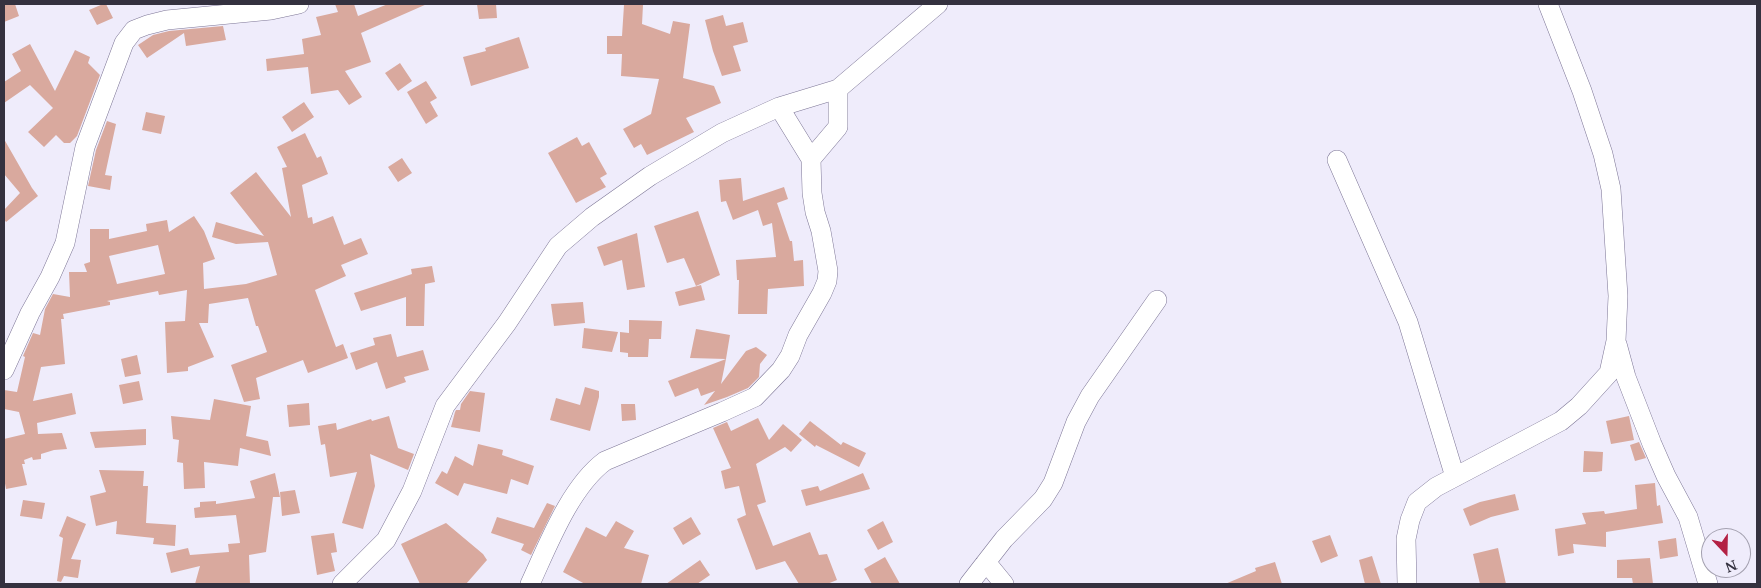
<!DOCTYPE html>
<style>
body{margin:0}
#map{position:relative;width:1761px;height:588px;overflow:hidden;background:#efecfb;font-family:"Noto Serif",serif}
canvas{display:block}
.frame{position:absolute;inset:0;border:5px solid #34313f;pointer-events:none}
.north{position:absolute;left:1701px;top:528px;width:50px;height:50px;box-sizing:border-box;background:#efecfb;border:1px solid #a4a1b0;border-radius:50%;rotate:159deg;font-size:14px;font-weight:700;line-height:20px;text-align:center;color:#34313f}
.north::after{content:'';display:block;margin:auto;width:18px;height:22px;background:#b32144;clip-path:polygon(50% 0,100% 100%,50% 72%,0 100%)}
</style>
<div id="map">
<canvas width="1761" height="588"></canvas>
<div class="frame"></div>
<div class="north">N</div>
</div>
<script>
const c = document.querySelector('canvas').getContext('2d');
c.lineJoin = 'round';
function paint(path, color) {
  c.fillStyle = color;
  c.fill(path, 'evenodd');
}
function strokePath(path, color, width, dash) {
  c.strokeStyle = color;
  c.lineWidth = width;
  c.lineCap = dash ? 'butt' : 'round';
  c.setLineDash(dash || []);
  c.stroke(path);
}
paint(new Path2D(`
 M4 4H15L19 16 4 22Z
 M103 4H106L113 18 97 25 89 10Z
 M335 4H354L358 16 388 4H427L361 33 371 62 345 71 362 97 349 105 338 90 311 94 308 67 267 71 266 59 304 54 302 39 321 35 316 17 338 12Z
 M477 4H496L497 18 479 19Z
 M624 5H643L642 24 670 34 673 21 690 24 683 78 714 86 721 103 686 118 694 132 647 155 641 144 634 148 623 129 651 114 659 79 621 76 622 54H607V36H622Z
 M723 15 726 26 743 22 748 42 733 46 741 71 722 76 713 51 705 20Z
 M223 26 226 40 186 46 184 33 147 58 138 45 153 35 169 31Z
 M519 37 529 68 471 86 463 57 486 51 485 48Z
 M30 44 55 91 75 50 90 57 88 63 100 75 77 136 70 143H64L56 135 44 147 28 132 53 108 30 85 4 103V82L21 71 12 54Z
 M400 63 412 81 398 91 385 73Z
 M426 81 437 98 430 102 438 116 426 124 407 92Z
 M304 102 314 117 292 132 282 117Z
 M146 112 165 116 161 134 142 130Z
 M107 121 116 124 105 175 112 176 110 190 88 186 96 150Z
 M305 133 317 158 321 156 328 174 302 185 308 218 312 217 313 224 333 216 344 245 361 238 368 254 341 265 346 276 315 290 336 347 343 344 348 358 308 373 303 360 256 378 260 399 244 402 231 365 267 352 258 326H256L248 298 209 304 208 323H199L214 357 188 367V371L167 373 165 322 185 321 187 290 159 295 158 291 107 301 110 302V305L63 314 64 319H61L65 364 41 367 33 401 72 393 76 414 37 423 38 434 62 433 67 449 54 450 41 454V459L33 460 32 457 24 460 25 464H22L27 485 6 489 4 478V439L25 434 19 412 4 409V390L17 392 25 357 23 356 33 333 40 335 45 309 53 294 70 297 69 272H87L84 264 90 262V229H109V239L147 231 146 224 167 220 169 232 194 216 204 231 215 259 203 263 204 289 246 284 277 275 268 242 236 244 212 237 216 222 264 236 230 193 256 172 291 217 282 168 287 167 277 147ZM158 245 165 274 117 284 109 256Z
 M577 137 582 146 589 142 607 174 600 178 606 187 576 203 548 153Z
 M4 139 32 188 38 196 6 222 4 219V210L20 193 4 174Z
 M402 158 412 173 398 182 388 167Z
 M741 178 743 201 784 187 788 199 777 203 790 241H792L794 261 803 260 804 286 768 289 767 314H738L739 280H737L736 260 776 257 772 223 763 226 758 210 733 220 726 201 721 202 719 180Z
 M698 211 720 275 696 286 684 258 667 263 654 226Z
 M637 233 645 287 627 290 622 260 604 266 597 247Z
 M432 266 435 282 425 284 424 326H406V297L361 311 354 293 412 274 411 269Z
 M701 285 705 300 679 306 675 292Z
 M583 302 585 323 554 326 551 304Z
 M629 320 662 321 661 339H649L648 357H628V353L620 352V332L629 333Z
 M584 328 618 332 612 352 582 348Z
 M696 329 730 335 726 359 690 358Z
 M391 334 397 357 423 350 429 370 404 377 406 382 386 389 377 362 356 370 350 353 375 345 373 338Z
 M756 347 767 355 760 364 759 377 748 388 727 397 704 405 715 391 701 396 698 388 675 397 668 381 726 359 721 384 746 351Z
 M137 355 141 374 125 377 121 359Z
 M139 381 143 400 123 404 119 385Z
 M585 387 599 391V397L590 431 550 420 556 398 580 405Z
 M470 391 485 393 480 432 451 427 455 412 456 410H460L461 404Z
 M214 399 251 406 246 436 268 441 271 456 240 448 238 466 204 462 205 488 184 489 183 463 177 462 179 440 173 439 171 416 210 420Z
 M309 403 310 425 289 427 287 405Z
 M621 404H635L636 420 622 421Z
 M389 416 398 448 414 454 408 470 370 454 375 486 363 529 342 523 357 472 330 477 325 444 321 445 318 426 336 423 337 430 371 419 372 421Z
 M1629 416 1634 440 1611 444 1606 421Z
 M758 418 769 440 783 424 802 440 791 452 785 447 756 464 766 502 757 505 773 546 810 532 819 555 827 554 837 580 827 584H799L785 561 756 570 737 519 746 515 739 486 725 489 721 471 731 468 713 428 727 422 731 431Z
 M810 421 841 445 843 442 866 453 859 467 816 445 815 447 799 434Z
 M146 429V445L95 448 90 432Z
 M1639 442 1646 458 1635 461 1630 445Z
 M478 444 503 450 502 455 534 466 528 485 511 479 507 494 464 483 458 496 435 483 442 471 447 474 455 456 473 466Z
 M1584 451 1603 452 1602 471 1596 472H1583Z
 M99 470 144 471 143 486H148L146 523 176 525 175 546 153 544 154 538 116 534 117 521 96 526 90 496 106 492Z
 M275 473 280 497H273L266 552 249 555 250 584H195L200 566 171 573 166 553 188 548 190 555 229 552 228 544 240 543 236 515 195 518 194 508 200 507V502L216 501V504L255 498 250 481Z
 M863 473 870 489 806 506 801 490 818 486 820 491Z
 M1655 483 1657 506 1660 505 1663 523 1606 532V547L1573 544 1574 553 1558 556 1555 529 1586 524 1582 513 1604 511 1605 514 1637 509 1635 485Z
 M295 490 300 513 282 516 280 492Z
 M1515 494 1519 510 1491 517 1470 526 1463 509 1480 502Z
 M23 500 45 503 42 519 20 516Z
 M547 503 555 506 531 555 521 550 524 544 491 533 497 517 534 528Z
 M67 516 86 524 71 559 81 560 78 578 64 576 61 582 57 581 63 538 59 536Z
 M691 517 701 534 683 545 673 528Z
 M616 521 634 531 624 548 649 555 641 584H585L563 572 586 527 606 537Z
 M883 521 893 542 878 550 867 530Z
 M446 523 483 554 487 560 466 584H420L401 544Z
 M334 533 337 552 331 553 335 571 317 575 311 536Z
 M1330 535 1338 556 1321 563 1312 541Z
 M1676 538 1678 556 1660 559 1658 541Z
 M1498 548 1506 584H1480L1473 554Z
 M1372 556 1381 584H1365L1359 560Z
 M885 557 900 584H872L864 569Z
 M1650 558 1653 584H1633L1632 578H1617V560Z
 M700 560 710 575 697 584H666Z
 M1275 562 1282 584H1225L1256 571 1255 568Z`), '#d9a99e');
const street = new Path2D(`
 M811 159 838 127V89
 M1337 160 1408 322 1455 477
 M1617 344 1626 377 1652 444 1666 476 1688 517 1708 584
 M4 370 30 313 50 277 65 243 85 147 124 43 134 30 147 25 167 20 271 10 299 4
 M986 562 1004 584
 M342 584 386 540 412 491 445 406 507 323 558 246 592 217 650 176 722 133 779 107 838 89 938 4
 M530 584C548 545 570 487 605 461L722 412 755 397 781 370 790 356 798 335 822 293 827 281 828 271 821 231 815 212 812 193 811 159 779 107
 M969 584 1004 539 1043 499 1053 483 1076 422 1090 396 1157 300
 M1407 584 1406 539 1410 520 1417 502 1436 487 1561 421 1579 406 1609 373 1616 341 1618 296 1611 189 1603 154 1582 91 1548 4`);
strokePath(street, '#7d7696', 20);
strokePath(street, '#fff', 19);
</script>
